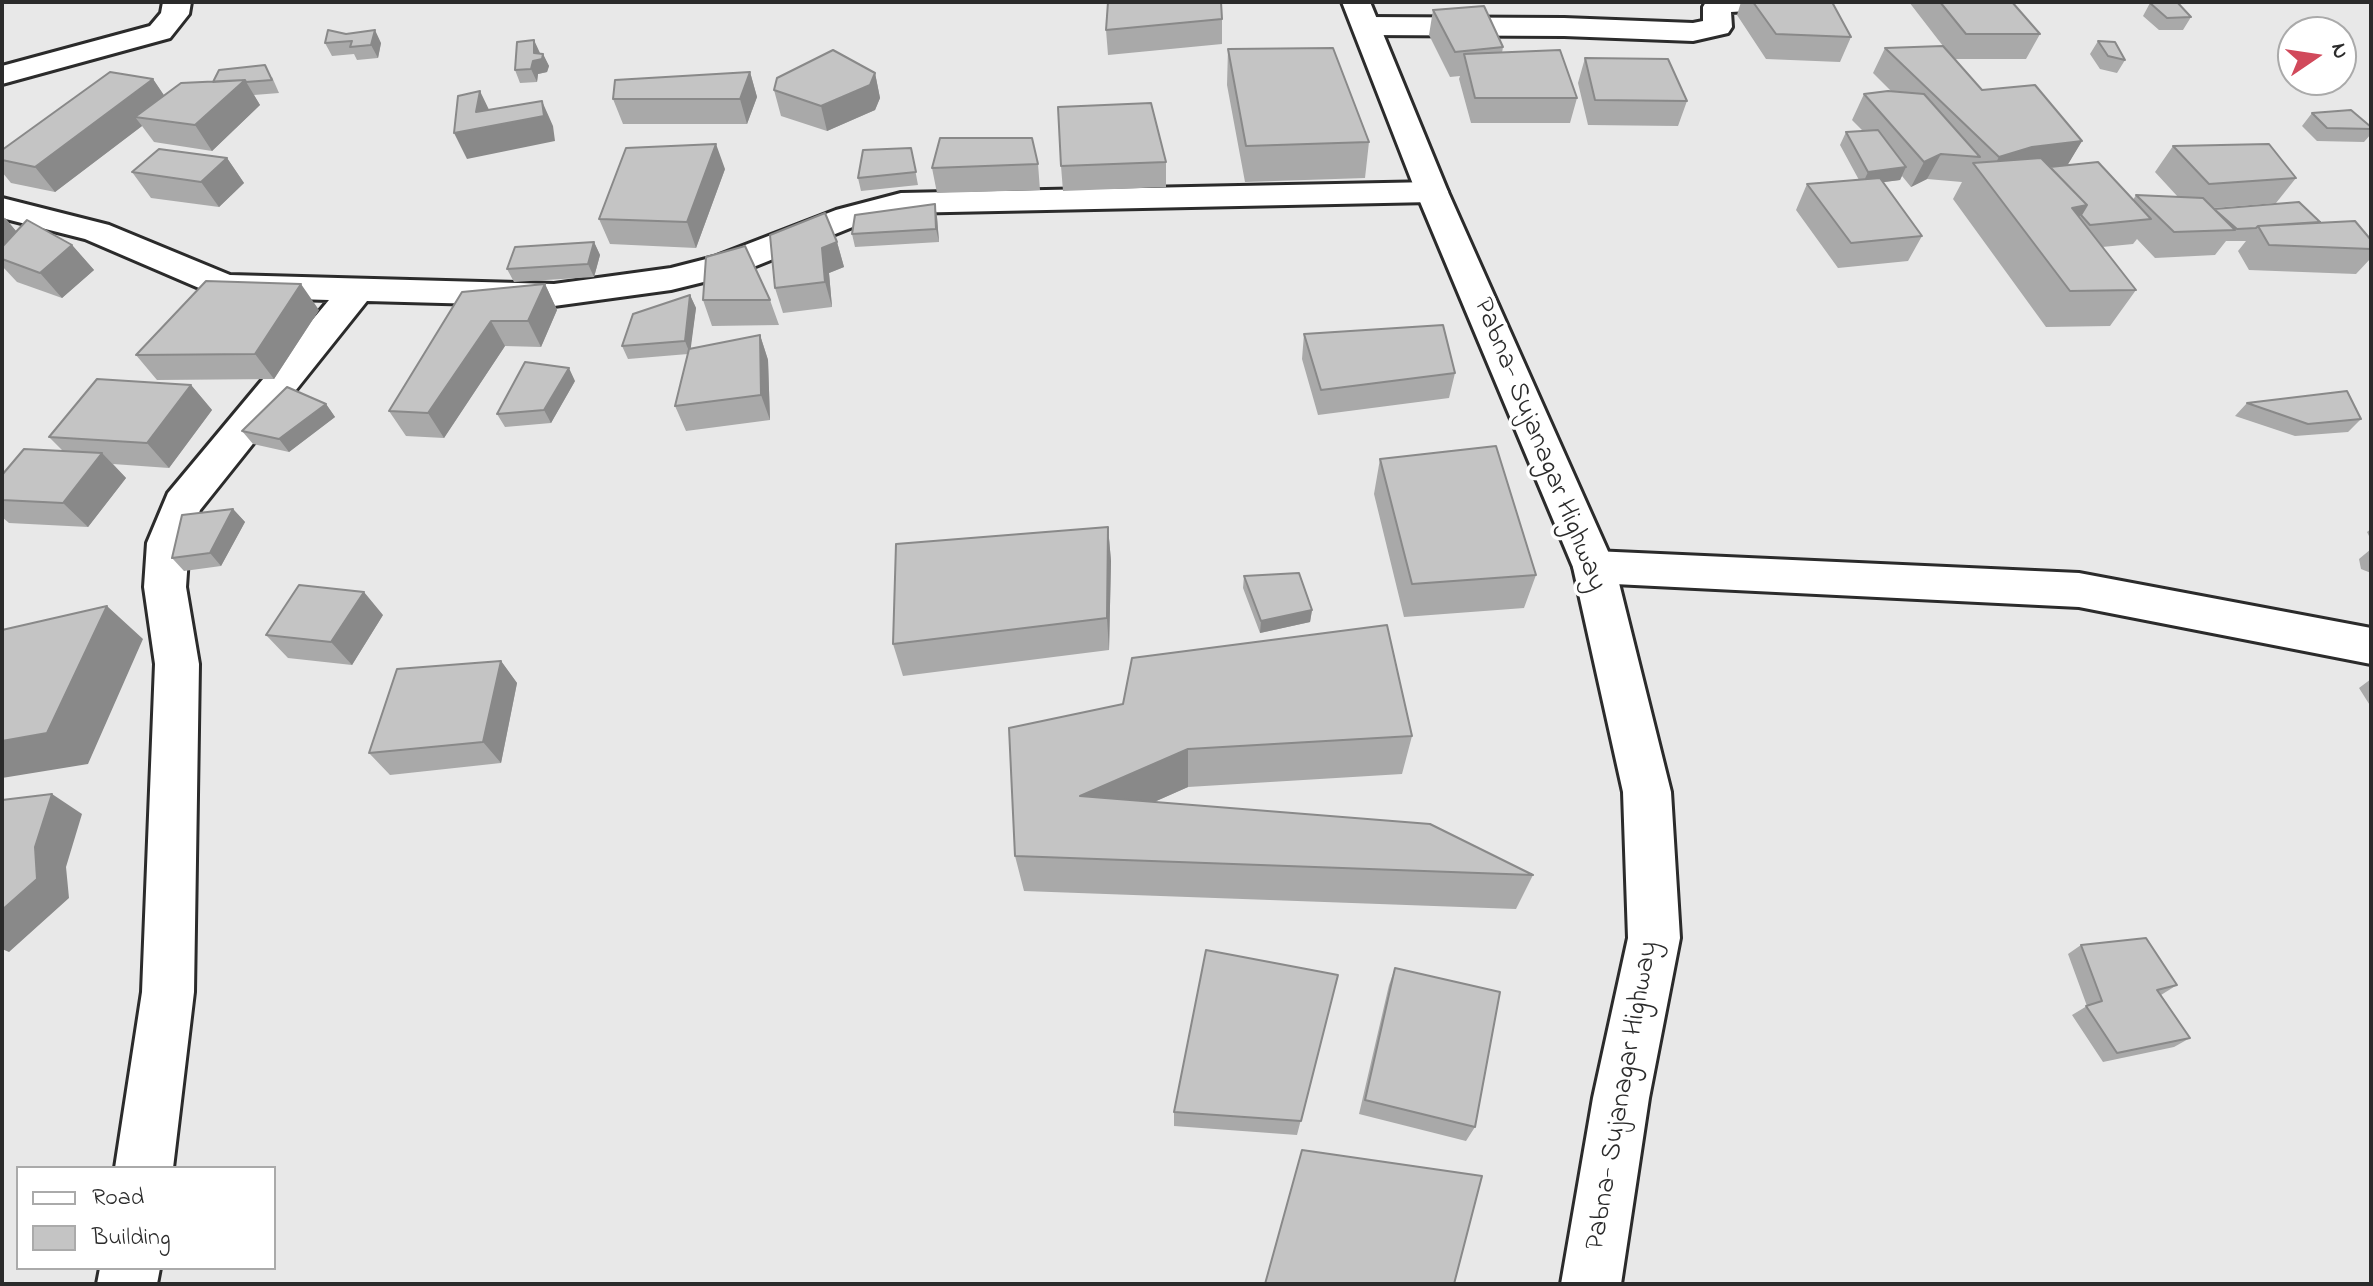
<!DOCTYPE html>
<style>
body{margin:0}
#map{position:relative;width:2373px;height:1286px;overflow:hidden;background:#f7f7f7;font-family:"Indie Flower",sans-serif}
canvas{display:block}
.frame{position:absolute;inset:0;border:4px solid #2b2b2b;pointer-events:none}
.legend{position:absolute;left:16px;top:1166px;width:260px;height:104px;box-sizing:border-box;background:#fff;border:2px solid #aaa;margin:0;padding:10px 14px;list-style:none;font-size:24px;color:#2b2b2b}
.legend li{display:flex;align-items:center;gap:16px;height:40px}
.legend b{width:40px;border:2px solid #aaa}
.north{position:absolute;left:2277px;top:16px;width:80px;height:80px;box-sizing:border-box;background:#fff;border:2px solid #aaa;border-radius:50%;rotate:77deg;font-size:22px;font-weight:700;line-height:32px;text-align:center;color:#2b2b2b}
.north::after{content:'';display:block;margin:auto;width:28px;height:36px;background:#d1495b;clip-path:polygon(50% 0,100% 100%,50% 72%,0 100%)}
</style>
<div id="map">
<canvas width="2373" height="1286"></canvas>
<div class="frame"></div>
<ul class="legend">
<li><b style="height:10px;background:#fff"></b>Road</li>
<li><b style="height:22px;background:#c4c4c4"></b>Building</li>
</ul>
<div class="north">N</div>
</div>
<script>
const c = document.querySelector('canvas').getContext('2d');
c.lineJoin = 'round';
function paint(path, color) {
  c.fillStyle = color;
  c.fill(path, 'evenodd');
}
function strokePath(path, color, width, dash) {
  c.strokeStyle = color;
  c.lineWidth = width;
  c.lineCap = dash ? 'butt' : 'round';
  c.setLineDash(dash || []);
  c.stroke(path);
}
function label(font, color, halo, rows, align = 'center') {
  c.font = font + ' "Indie Flower",sans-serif';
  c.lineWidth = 7;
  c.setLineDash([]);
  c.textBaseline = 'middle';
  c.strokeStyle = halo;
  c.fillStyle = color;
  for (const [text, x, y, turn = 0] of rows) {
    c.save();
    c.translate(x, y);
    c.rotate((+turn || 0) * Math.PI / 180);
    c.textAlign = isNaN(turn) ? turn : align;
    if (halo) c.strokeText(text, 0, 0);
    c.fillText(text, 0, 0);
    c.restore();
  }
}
paint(new Path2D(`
 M2 2H2371V1284H2ZM2293 32H2341V80H2293ZM18 1168H274V1268H18Z`), '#e8e8e8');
const minor = new Path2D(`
 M163 2H191L189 14 170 38 2 84V66L150 26 161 13Z
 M1706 2H1803L1799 8 1731 12 1732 27 1728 33 1693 41 1564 36 1366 35 1356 32 1352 26 1356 20 1366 17 1564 18 1693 23 1703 21V7Z
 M1432 182 1444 185 1448 192 1444 199 1432 202 902 213 860 224 736 274 671 290 554 306 367 301 200 510 189 543 186 587 199 664 194 992 173 1168H115L142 992 155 664 144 587 147 543 168 493 329 300 225 297 213 294 85 239 2 218V198L109 225 230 275 554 284 671 268 714 257 836 210 901 193Z
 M1594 551 2079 573 2371 628V664L2079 607 1594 583 1579 579 1573 567 1579 555Z
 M100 1268H160L157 1284H97Z`);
const major = new Path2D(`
 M1342 2H1370L1448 192 1615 567 1671 792 1680 938 1649 1098 1621 1284H1561L1593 1098 1628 938 1623 792 1573 567 1416 192Z`);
strokePath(minor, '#2b2b2b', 6);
strokePath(major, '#2b2b2b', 6);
paint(minor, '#fff');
paint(major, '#fff');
paint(new Path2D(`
 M1741 2H1832L1851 37 1840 62 1766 59 1737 15Z
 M1909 2H2012L2040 34 2026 59H1955L1982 90 2082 141 2067 165 2133 200 2136 195 2178 197 2155 172 2173 146 2296 178 2276 203 2213 208 2320 222 2371 240V258L2356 274 2249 270 2238 251 2246 241H2226L2215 255 2155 258 2137 239 2133 244 2102 247 2136 290 2110 326 2046 327 1953 199 1962 182 1927 179 1911 187 1902 176 1900 180 1883 182 1922 236 1908 261 1838 268 1796 210 1807 184 1859 180 1840 145 1846 132 1863 131 1852 120 1864 94 1891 91 1873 73 1885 48 1943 46Z
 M2300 2H2328L2327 3H2301Z
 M2150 3 2191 17 2183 30H2159L2143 16Z
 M1433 10 1503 47 1502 53 1577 98 1570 123H1471L1459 79 1460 76 1450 77 1429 35Z
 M1222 19V44L1108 55 1106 30Z
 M328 30 381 43 378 58 357 60 354 54 332 56 325 43Z
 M2098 41 2125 60 2117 73 2100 69 2090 54Z
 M1228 49 1369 142 1365 178 1245 182 1227 85Z
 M540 53 543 54 549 66 547 72 538 74 537 82 520 83 515 70Z
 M1585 58 1687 101 1678 126 1588 125 1578 83Z
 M750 72 757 97 747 124H623L613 99Z
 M875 73 880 98 875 110 827 131 781 116 774 90Z
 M272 77 279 93 254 95 260 105 212 151 154 142 142 126 55 192 11 183 2 172V150L153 79 164 96Z
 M2312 113 2371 127V134L2364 142 2317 141 2302 126Z
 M911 148 918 185 861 191 858 178Z
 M227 158 244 183 219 207 151 198 132 172Z
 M1166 162V187L1063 191 1061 166Z
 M1038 164 1040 190 937 193 932 168Z
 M725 169 696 248 610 244 599 219Z
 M2 217 5 218 16 231 72 245 94 270 62 298 17 282 2 266Z
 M937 217 939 242 855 247 852 234Z
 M594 242 600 255 594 277 514 282 507 269Z
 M837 242 844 267 829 273 832 307 783 313 775 288Z
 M545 284 557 310 541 347 505 346 444 438 406 436 389 411 462 292Z
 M690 295 696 308 690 349 760 335 768 360 770 420 686 431 675 406 688 354 628 359 622 346Z
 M703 300H770L779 325 712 326Z
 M319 310 274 379 157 380 136 355Z
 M1304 334 1455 373 1449 398 1318 415 1302 359Z
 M575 381 551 423 505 427 497 414Z
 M191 385 212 410 169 468 113 464 126 478 88 527 9 523 2 517V475L63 451 49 437Z
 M2247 403 2361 419 2348 432 2295 436 2235 416Z
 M326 404 335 417 289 452 253 444 242 431Z
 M1380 459 1536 575 1524 608 1404 617 1374 494Z
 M233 509 245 522 221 566 184 571 172 558Z
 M1108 527 1111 561 1109 650 903 676 893 644Z
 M2371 529V540L2367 532Z
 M2371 549V573L2361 569 2359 559Z
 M1244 576 1312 610 1310 622 1260 633 1243 588Z
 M383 615 352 665 288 658 266 635Z
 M501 661 517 683 501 763 390 775 369 753Z
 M2371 679V707L2359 688Z
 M1123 704 1412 736 1402 774 1188 787 1154 802 1533 875 1516 909 1024 891 1015 856Z
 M2081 945 2177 985 2161 995 2190 1038 2174 1047 2103 1062 2072 1015 2087 1006 2068 954Z
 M1395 968 1475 1127 1466 1141 1359 1114 1389 985Z
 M1338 975 1297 1135 1174 1126V1112Z`), '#a9a9a9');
paint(new Path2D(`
 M375 30 381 43 378 58 371 45Z
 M534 40 540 53 543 54 549 66 547 72 538 74 537 82 531 69 534 53Z
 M750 72 757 97 747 124 740 99Z
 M875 73 880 98 875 110 827 131 821 106Z
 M153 79 170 104 135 117 142 126 55 192 35 167Z
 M245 80 260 105 212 151 195 125Z
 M480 91 492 116 542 101 553 126 555 141 467 159 454 133 476 112Z
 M2082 141 2067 166 1986 180 1999 157 2032 147Z
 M716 144 725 169 696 248 687 222Z
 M1941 154 1927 179 1911 187 1924 162Z
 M227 158 244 183 219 207 201 182Z
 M1906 167 1900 180 1862 185 1868 172Z
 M935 204 937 217 939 242 936 229Z
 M2087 205 2063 241 2072 208Z
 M5 218 27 244 2 259V221Z
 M594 242 600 255 594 277 588 264Z
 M837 242 844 267 829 273 832 307 825 282 822 248Z
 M72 245 94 270 62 298 40 273Z
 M301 284 319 310 274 379 255 354Z
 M545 284 557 310 541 347 528 321Z
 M690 295 696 308 690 354 685 341Z
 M491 321 505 346 444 438 428 413Z
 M760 335 768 360 770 420 761 395Z
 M569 368 575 381 551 423 544 410Z
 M191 385 212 410 169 468 147 443Z
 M326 404 335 417 289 452 279 439Z
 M102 453 126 478 88 527 63 503Z
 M233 509 245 522 221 566 210 553Z
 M1108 527 1111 561 1109 650 1107 618Z
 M364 592 383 615 352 665 331 642Z
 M107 606 143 639 88 764 2 778V741Z
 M1312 610 1310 622 1260 633 1261 621Z
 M501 661 517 683 501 763 483 742Z
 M1188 749V787L1084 833 1080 796Z
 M52 794 82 814 66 867 69 898 9 952 2 949V910L35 847Z`), '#898989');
const building = new Path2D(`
 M1108 2H1221L1222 19 1106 30Z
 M1753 2H1832L1851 37 1776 34Z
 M1940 2H2012L2040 34H1966Z
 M2156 2H2177L2191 17 2167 18 2150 3Z
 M1484 6 1503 47 1455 52 1433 10Z
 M328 30 346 34 375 30 371 45 350 47 352 41 325 43Z
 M534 40V53L543 54 542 59 533 61 531 69 515 70 517 42Z
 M2098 41 2115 42 2125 60 2108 56Z
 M1943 46 1982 90 2035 85 2082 141 2032 147 1999 157 1885 48Z
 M1333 48 1369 142 1246 146 1228 49Z
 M833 50 875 73 870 85 821 106 774 90 777 78Z
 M1560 50 1577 98H1475L1464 54Z
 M1585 58 1668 59 1687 101 1595 100Z
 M265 65 272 80 246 82 245 80 213 82 219 70Z
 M110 72 153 79 35 167 2 160V150Z
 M750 72 740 99H613L615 80Z
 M245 80 195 125 135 117 181 83Z
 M480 91 476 112 542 101 544 116 454 133 458 96Z
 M1888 91 1924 94 1980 157 1941 154 1924 162 1864 94Z
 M1151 103 1166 162 1061 166 1058 107Z
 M2351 110 2371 127V129L2327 128 2312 113Z
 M1878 130 1906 167 1868 172 1846 132Z
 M940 138H1032L1038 164 932 168Z
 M716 144 687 222 599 219 626 148Z
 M2269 144 2296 178 2209 184 2173 146Z
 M911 148 916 172 858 178 863 150Z
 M159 149 227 158 201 182 132 172Z
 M2041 158 2087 205 2072 208 2136 290 2070 291 1973 163Z
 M2098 162 2151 219 2090 225 2081 215 2087 205 2050 167Z
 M1880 178 1922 236 1851 243 1807 184Z
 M2136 195 2203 198 2235 230 2174 232Z
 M2299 202 2320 222 2258 226 2256 228 2237 229 2214 209Z
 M935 204 936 229 852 234 855 215Z
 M825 213 837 242 822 248 825 282 775 288 770 235Z
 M27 220 72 245 40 273 2 259V247Z
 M2355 221 2371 240V249L2269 245 2258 226Z
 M594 242 588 264 507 269 515 247Z
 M745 246 770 300H703L706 257Z
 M206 281 301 284 255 354 136 355Z
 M545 284 528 321H491L428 413 389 411 462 292Z
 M690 295 685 341 622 346 633 314Z
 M1443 325 1455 373 1321 390 1304 334Z
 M760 335 761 395 675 406 689 349Z
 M525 362 569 368 544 410 497 414Z
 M97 379 191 385 147 443 49 437Z
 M287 387 326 404 279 439 242 431Z
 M2347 391 2361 419 2308 424 2247 403Z
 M1496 446 1536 575 1412 584 1380 459Z
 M24 449 102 453 63 503 2 500V475Z
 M233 509 210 553 172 558 182 515Z
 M1108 527 1107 618 893 644 896 544Z
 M1299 573 1312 610 1261 621 1244 576Z
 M299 585 364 592 331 642 266 635Z
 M107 606 47 733 2 741V630Z
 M1387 625 1412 736 1188 749 1080 796 1430 824 1533 875 1015 856 1009 728 1123 704 1132 658Z
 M501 661 483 742 369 753 397 669Z
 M52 794 35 847 37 879 2 910V800Z
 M2146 938 2177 985 2157 990 2190 1038 2117 1053 2086 1006 2102 1001 2081 945Z
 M1206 950 1338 975 1301 1121 1174 1112Z
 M1395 968 1500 992 1475 1127 1365 1100Z
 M1302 1150 1482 1176 1454 1284H1265Z`);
paint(building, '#c4c4c4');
strokePath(building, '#898989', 2);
label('28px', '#2b2b2b', '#fff', [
 ["Pabna- Sujanagar Highway",1538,445,68],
 ["Pabna- Sujanagar Highway",1624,1096,-80]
]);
</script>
